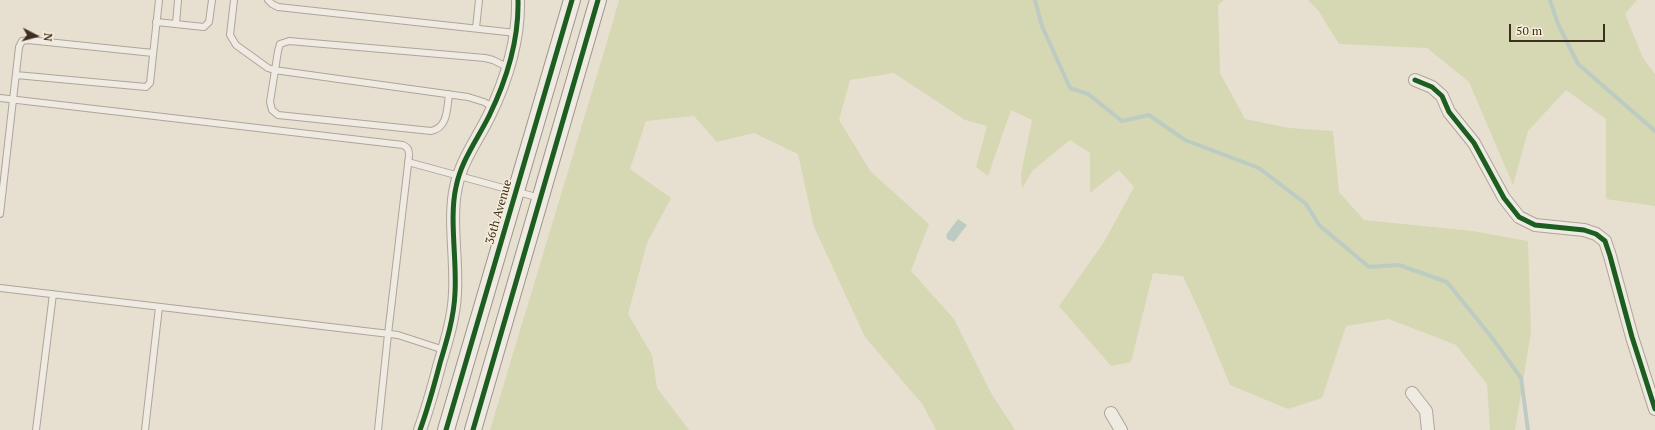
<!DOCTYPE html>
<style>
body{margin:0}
#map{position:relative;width:1655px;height:430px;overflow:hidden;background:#e7e0d1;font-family:"PT Serif",serif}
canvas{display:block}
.north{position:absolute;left:16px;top:16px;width:40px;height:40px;-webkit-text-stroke:3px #f7eed8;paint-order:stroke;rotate:96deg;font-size:11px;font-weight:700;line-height:16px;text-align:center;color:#3d2e20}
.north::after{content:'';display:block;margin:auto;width:14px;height:18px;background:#3d2e20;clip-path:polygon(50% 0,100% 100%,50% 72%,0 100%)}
.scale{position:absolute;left:1509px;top:24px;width:96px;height:18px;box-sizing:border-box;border:2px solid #3d2e20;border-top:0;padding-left:5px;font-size:12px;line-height:14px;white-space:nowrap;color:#3d2e20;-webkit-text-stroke:3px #f7eed8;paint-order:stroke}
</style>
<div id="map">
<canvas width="1655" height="430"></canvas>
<div class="north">N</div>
<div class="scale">50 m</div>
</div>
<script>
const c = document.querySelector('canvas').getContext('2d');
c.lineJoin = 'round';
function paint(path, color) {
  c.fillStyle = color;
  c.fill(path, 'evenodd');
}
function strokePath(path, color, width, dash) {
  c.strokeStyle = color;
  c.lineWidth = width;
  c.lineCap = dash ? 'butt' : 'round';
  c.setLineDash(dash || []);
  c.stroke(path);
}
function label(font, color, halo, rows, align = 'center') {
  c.font = font + ' "PT Serif",serif';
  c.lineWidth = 3;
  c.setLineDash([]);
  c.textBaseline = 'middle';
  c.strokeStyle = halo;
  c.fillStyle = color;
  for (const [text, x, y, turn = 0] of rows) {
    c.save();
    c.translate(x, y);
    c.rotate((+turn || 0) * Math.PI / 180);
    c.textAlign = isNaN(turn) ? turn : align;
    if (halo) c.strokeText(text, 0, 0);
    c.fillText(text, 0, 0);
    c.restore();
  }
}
paint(new Path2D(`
 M619 0H1224L1218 5 1220 73 1245 119 1289 128 1333 131 1339 192 1364 220 1472 231 1528 241 1531 332 1515 430H1490L1487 384 1456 345 1389 319 1346 326 1322 398 1288 409 1230 385 1202 317 1183 276 1153 273 1131 362 1111 366 1059 306 1104 242 1134 187 1119 170 1090 193V153L1070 140 1032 171 1022 189 1021 174 1032 120 1011 110 988 176 976 167 987 126 965 120 894 73 850 80 839 120 871 172 929 224 911 271 954 319 991 393 1015 430H936L923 405 865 337 814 227 798 154 754 133 717 142 694 116 646 121 630 169 671 198 647 243 628 314 652 355 657 388 689 430H490L610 32Z
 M1308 0H1637L1625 14 1643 58 1655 74V206L1606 199V119L1566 90 1528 131 1513 185 1469 82 1427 48 1339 44 1318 10Z`), '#d6d7b3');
paint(new Path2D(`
 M958 219 967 225 954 242 947 239 946 235Z`), '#bcccc2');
strokePath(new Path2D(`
 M1035 0 1042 26 1070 88 1088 94 1122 121 1149 115 1185 140 1259 168 1306 204 1319 225 1369 267 1399 265 1447 282 1493 339 1521 378 1528 430
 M1550 0 1558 24 1578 64 1655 131`), '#bcccc2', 4);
const lane = new Path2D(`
 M234 0 230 35 236 45 268 68 274 70 468 97 484 102 493 107
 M268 0 272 4 278 7 516 33
 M156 22 204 27 209 22 212 0
 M176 24 178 0
 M476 28 479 0
 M16 75 146 87 150 83 159 0
 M449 94C447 108 448 128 431 131L278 115 272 110 270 102 278 51 280 44 289 41 485 58 493 60 509 68
 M0 98 403 145C409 148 409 151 409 156L388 334 378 430
 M408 162 540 198
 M0 214 19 47 22 41 28 40 153 53
 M0 288 398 335 444 350
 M36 430 53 294
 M145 430 159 307`);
const street = new Path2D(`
 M1415 80 1432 87 1442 96 1449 112 1474 143 1504 198 1519 217 1535 225 1584 230 1596 234 1605 241 1610 256 1632 337 1655 409
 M1412 393 1426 411 1428 430
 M1111 413 1121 430
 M420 430C428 408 434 386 440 363 447 340 454 317 455 293 457 259 449 218 456 187 461 161 477 140 489 116 507 79 519 41 518 0`);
const secondary = new Path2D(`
 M446 430 572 0
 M473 430 598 0`);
strokePath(lane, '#ada599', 8);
strokePath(street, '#ada599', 14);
strokePath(secondary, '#9c958a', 18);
strokePath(lane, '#efebe3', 6);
strokePath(street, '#efebe3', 12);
strokePath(secondary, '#efebe3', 16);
strokePath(new Path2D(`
 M1415 80 1432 87 1442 96 1449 112 1474 143 1504 198 1519 217 1535 225 1584 230 1596 234 1605 241 1610 256 1632 337 1655 409
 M420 430C428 408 434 386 440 363 447 340 454 317 455 293 457 259 449 218 456 187 461 161 477 140 489 116 507 79 519 41 518 0
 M446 430 572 0
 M473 430 598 0`), '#1b5e20', 5);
label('12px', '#3d2e20', '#f7eed8', [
 ["36th Avenue",499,212,-74]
]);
</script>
